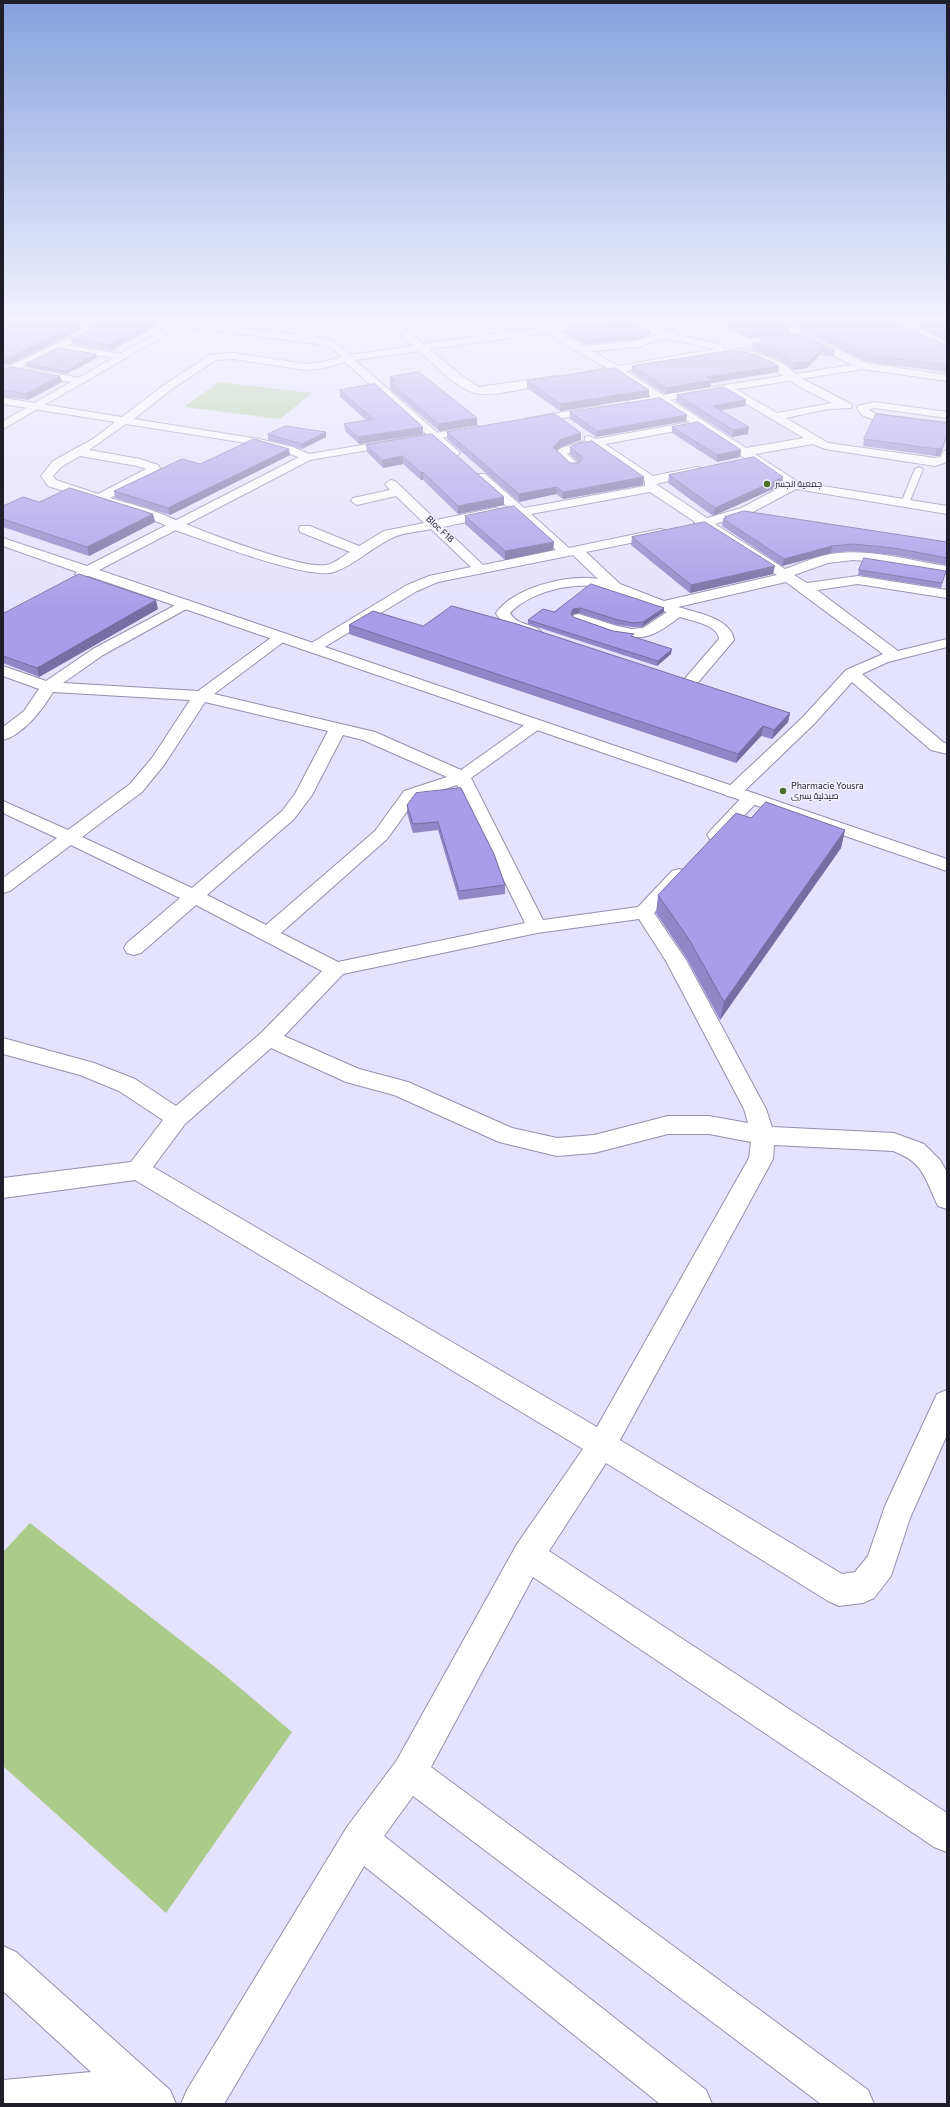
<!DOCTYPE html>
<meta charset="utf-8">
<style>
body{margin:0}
#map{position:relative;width:950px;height:2107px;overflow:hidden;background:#e5e2fd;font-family:Commissioner,sans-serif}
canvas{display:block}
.frame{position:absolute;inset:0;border:4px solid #1e1d29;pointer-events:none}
</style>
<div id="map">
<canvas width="950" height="2107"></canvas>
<div class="frame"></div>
</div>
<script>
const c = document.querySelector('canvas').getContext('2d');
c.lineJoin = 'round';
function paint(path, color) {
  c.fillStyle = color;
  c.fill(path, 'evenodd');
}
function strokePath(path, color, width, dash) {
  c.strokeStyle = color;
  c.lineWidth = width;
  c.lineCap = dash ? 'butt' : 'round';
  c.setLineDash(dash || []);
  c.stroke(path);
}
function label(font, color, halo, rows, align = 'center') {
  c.font = font + ' Commissioner,Cairo,sans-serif';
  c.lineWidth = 3;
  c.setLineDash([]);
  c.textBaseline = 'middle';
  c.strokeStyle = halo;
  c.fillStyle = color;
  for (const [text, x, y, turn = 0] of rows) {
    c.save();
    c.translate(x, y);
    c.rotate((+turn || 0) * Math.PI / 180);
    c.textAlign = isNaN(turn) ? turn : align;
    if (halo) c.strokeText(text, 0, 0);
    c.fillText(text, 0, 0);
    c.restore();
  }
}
paint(new Path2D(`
 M731 393 803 436 746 447 677 403Z`), '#dbd6f7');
paint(new Path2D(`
 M219 382 312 393 280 419 184 407Z
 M30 1523 220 1671 292 1732 166 1913 3 1766V1552Z`), '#abcb8b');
const service = new Path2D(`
 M919 467 923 469 909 503 902 505 901 503 915 469Z`);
const minor = new Path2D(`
 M136 318H164L269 331 292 318H304L280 333C305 336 333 334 350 355L413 346 383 318H394L423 344 539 328 540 325 549 326 608 318H634L629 321 557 331 583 346 636 341 666 332 676 327 661 318H673L688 327 675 334 722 345 723 348C746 348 782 357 797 376L851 404 852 406 851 408 828 409 786 418 828 443 935 458 941 457 943 452 947 450V462L935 466 825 449 813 444 755 454 798 482 947 506V514L796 489 749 514 715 524 785 569C802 563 819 555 838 553 874 549 911 561 947 566V574L880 562 853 560 828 563 794 575 807 583 858 576 947 590V598L858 584 817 590 898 651 947 639V647L888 662 862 674 943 742 947 744V754L931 750 852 682 814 724 739 796 733 797 727 796 724 792 727 788 802 718 846 670 883 654 786 582 678 607C697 613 731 618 734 640L695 686H683L681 683 719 639C718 625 692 621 680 617 671 623 663 630 653 634 628 644 598 630 574 621L572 618 574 615 579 614 617 626 632 629 643 628 667 612C652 607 636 602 621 596 613 593 607 589 598 587 571 582 530 592 510 613 518 627 536 623 542 633L540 636C524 640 503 627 496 613 514 587 568 574 598 579L573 555 438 582 417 591 318 651H308L305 648 308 645 407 585 429 576 471 567 431 529C419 532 403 532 392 538 372 547 355 565 334 572 308 581 202 539 172 529L161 523 48 486 41 476 53 461 93 439 115 422 3 404V398L122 417 164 385 210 355 234 353 305 364 323 362 341 357 336 351 326 345 141 321ZM546 333 607 368 585 372 584 374 585 376 615 373 690 422 596 439 589 436 585 437V441L561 448 554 454 571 469 575 470 581 466 567 454 578 449 592 446 645 481V486L524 508 485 474H477L475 477 477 480 556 550 483 565 443 527 499 515 501 512 499 509 495 508 436 520 395 481 391 480 385 484 390 490 353 498 351 501 357 505 396 496 424 523 384 531 359 546 310 526H300L299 529 300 532 350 552C343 556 334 564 326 565 299 569 199 530 171 518 152 509 130 504 110 498L152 476 160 468 158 465 140 459 89 450 126 424 259 445 285 452 303 459H311L313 457 311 455 293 447 259 439 134 419 172 389 216 360 234 359 305 370 324 368 345 362 450 455H458L460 453 458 451 355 360 419 351C433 363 456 388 475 393 494 398 536 385 557 382L562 379 557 376 479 387 463 377 429 349ZM665 338 716 349 618 366 592 351 637 347ZM723 354C754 354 767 365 791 381 803 390 819 396 832 403L777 413 731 386H723L722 388 723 390 804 438 746 448 626 371ZM698 427 785 485 741 508 707 518 656 484 701 474 703 471 701 468 697 467 653 476 605 444ZM80 456 137 466 146 469 98 494 56 480 53 476 61 467ZM650 492 695 522 694 524 695 527H703L777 575 664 601 620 584 586 552 665 536 667 533 665 530 660 529 569 548 531 514Z
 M80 319 94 327 87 336 68 346 121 354 126 357 125 359 59 350 3 376V369L81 332 84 328 75 322Z
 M32 369 80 378 85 381 80 384 28 374 27 372Z
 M874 402 947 412V418L874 408 869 410 877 414 947 423V429L874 420 862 415 857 408 858 406Z
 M185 600 190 601 192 604 190 607 103 655 63 683 198 691 276 634H286L288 637 286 640 214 694 375 732 461 770 530 721H542L544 724 542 727 471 778 543 920 638 907 672 871 679 869 686 871 688 875 686 879 654 913 686 960 766 1109 772 1127 894 1133 924 1144 940 1160 947 1172V1209L938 1206C925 1179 924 1162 893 1151L774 1145 773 1159 620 1440 842 1574 855 1572 868 1556 885 1506 937 1394 947 1390V1435L910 1518 891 1576 874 1598 863 1603 839 1606 828 1601 606 1463 549 1551 947 1813V1852L934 1847 533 1577 431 1767 868 2090 874 2104H821L413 1796 384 1836 706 2090 712 2104H660L364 1866 224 2104H181L187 2090 347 1827 397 1760 517 1544 583 1449 135 1180 3 1198V1178L131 1162 163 1120 119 1091 80 1075 3 1054V1038L94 1063 135 1079 176 1106 261 1033 322 971 196 905 141 953 134 955 127 953 124 948 127 943 180 898 71 845 10 891 3 893V878L57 838 3 813V801L68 830 130 784 152 758 190 700 53 692C43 709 23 735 3 740V727L24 711 39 689 3 676V666L46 681 93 649ZM205 702 328 731 295 794 282 811 192 888 82 837 142 792 164 765ZM343 735 363 740 447 777 404 791 375 831 266 925 207 895 294 819 312 795ZM457 785 525 923 338 962 281 933 387 839 416 799ZM639 919 666 961 744 1109 748 1123 709 1116H668L594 1135 557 1138 512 1128 408 1082 359 1069 284 1036 343 974 537 933ZM271 1048 346 1082 394 1095 499 1142 557 1156 594 1153 668 1134H709L751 1142 749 1158 597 1427 153 1167 185 1124Z
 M751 793 757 794 760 798 757 802 722 839 716 840 710 839 707 835 710 831 745 794Z
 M3 1946 16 1952 170 2090 176 2104H3V2080L91 2072 3 1991Z`);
const tertiary = new Path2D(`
 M183 318H195L3 429V421Z
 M762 318H775L866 363 947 375V381L863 369 631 406 626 403 631 400 852 365Z
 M599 406 604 409 603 411 528 424 522 421 528 418Z
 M477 426 481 427 483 429 481 431 310 460 99 570 947 859V871L89 576 82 578 77 577 75 574 77 572 3 546V538L87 566 303 455Z`);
strokePath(service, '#938fae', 2);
strokePath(minor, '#938fae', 2);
strokePath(tertiary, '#938fae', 2);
paint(service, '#fff');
paint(minor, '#fff');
paint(tertiary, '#fff');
paint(new Path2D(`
 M90 318H153L158 319 159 325 110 351 73 345 71 339 87 331 92 324 91 322Z
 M708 318H773L789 334 748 339Z
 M778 318H893L928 338 947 346V372L866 362Z
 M899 318H947V342Z
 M563 327 650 335 636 340 583 344 563 332Z
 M761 339 835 350 834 357 820 355 807 368 793 370 778 359 752 350 753 343 761 342Z
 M96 354 97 358 66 374 27 367 26 364Z
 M632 366H779L778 372 711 383V387L665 394 631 372Z
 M3 370 62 382 28 400 3 397Z
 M390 377 477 425 439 431 390 389Z
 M527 381 649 397 560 411 527 388Z
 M340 390 423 427V434L359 444 345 431 344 424 367 421 340 397Z
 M677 395 745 406 721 410 748 434 732 437 676 401Z
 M570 412 686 421 596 437 570 419Z
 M947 423V437L940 456H935L863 446 864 439Z
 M672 427 741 450 740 457 717 462 672 433Z
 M326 432V437L302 449 268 440V434Z
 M447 432 581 440 561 447 557 450 570 463H579L570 454V447L644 477 643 485 563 499 556 494 519 502 447 439Z
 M432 434 504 505 458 514 423 480H421L403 464 383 468 367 452 366 445Z
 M290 455 170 515 115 498 114 491 200 464Z
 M669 475 782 485 713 516 668 483Z
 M39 502 153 514 155 522 89 556 3 527V506Z
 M465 516 554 542 553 550 505 560 465 524Z
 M725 517 947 542V565L893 555 852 551 831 553 782 566 722 526 723 519H725Z
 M632 537 773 574 690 593 631 545Z
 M859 570 946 571 941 588 858 575Z
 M591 584 664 608V612L642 627H632L617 625 579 613 573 614 572 616 573 617 613 631 634 637 671 654 657 666 528 624V620L554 612Z
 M158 609 39 677 3 663V614Z
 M349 625 423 626 790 713 788 722 772 739 761 736 736 763 349 634Z
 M407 805 494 854 505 885V894L459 900 438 830 413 833 407 813Z
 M751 818 845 830 841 848 720 1020 687 959 656 913 658 895Z`), '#9186c8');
paint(new Path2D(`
 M158 319 159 325 110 351 109 345Z
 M80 323 82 329 11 364 3 365V358Z
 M790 327 789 334 748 339 749 333Z
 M651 331 650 335 636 340 583 344 584 340Z
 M822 348 820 355 807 368 793 370 794 363Z
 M96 354 97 358 66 374 65 371Z
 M779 366 778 372 711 383V387L665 394 666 388 706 377Z
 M60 376 62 382 28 400 26 394Z
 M649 390V397L560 411V404Z
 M746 400 745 406 712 412 713 406Z
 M687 415 686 421 596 437 597 431Z
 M477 418V425L439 431 438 424Z
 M423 427V434L359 444 358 437Z
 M749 427 748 434 732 437 733 430Z
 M326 432V437L302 449V444Z
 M581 433V440L561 447 552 454 553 447 561 439Z
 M947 435V437L940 456H935L937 449Z
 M289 449 290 455 170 515 168 508Z
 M741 450 740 457 717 462V455Z
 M403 456V464L383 468 382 460Z
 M423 472V480H421V473Z
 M644 477 643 485 563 499V492Z
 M783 477 782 485 713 516 715 508Z
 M557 487 556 494 519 502V494Z
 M504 497V505L458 514V506Z
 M153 514 155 522 89 556 87 547Z
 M554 542 553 550 505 560V551Z
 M832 546 831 553 782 566 784 559Z
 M775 566 773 574 690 593 691 585Z
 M156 600 158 609 39 677 37 668Z
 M580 608 579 613 573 614 571 619V614L573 609Z
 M664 608V612L642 627 643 622Z
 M672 649 671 654 657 666 658 661Z
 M790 713 788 722 772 739 774 730Z
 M763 726 761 736 736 763 738 754Z
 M845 830 841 848 720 1020 724 1002Z`), '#766da2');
const building = new Path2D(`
 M3 318H59L80 323 9 357 3 358Z
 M91 318H153L158 319 109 345 71 339 87 331 94 321Z
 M627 318 651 331 636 335 584 340 563 327Z
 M721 318H773L790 327 749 333Z
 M792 318H892L928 338 947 346V365L868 355Z
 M912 318H947V335Z
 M801 333 835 350 822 348 809 361 794 363 779 352 753 343 765 341 761 339Z
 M58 348 96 354 65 371 26 364Z
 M735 350 757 355 779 366 706 377 712 380 666 388 632 366Z
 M12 367 60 376 26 394 3 390V370Z
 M615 368 649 390 560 404 527 381Z
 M419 372 477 418 438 424 390 382 395 381 390 377Z
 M375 384 423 427 358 437 344 424 373 419 340 390Z
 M724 387 746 400 713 406 749 427 733 430 677 395Z
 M660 398 687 415 597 431 570 412Z
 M555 414 581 433 561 439 553 447 570 463H579L583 458 570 447 579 443 592 441 644 477 563 492 557 487 519 494 447 432Z
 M876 414 947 423V435L942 448 937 449 864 439Z
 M698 422 741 450 717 455 672 427Z
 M286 426 326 432 302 444 268 434Z
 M432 434 504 497 458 506 423 472 421 473 403 456 382 460 366 445Z
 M254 439 289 449 168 508 114 491 182 459 200 464Z
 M754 457 783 477 715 508 669 475Z
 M70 488 153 514 87 547 3 519V506L23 497 39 502Z
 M514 506 554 542 505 551 465 516Z
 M744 511 947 542V558L894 548 853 544 832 546 784 559 723 519 727 518 725 517Z
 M705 522 775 566 691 585 632 537Z
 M864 558 946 571 942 583 859 570Z
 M79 574 156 600 37 668 3 656V614Z
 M591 584 664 608 643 622 633 623 618 620 580 608 573 609 571 614 573 617 613 631 634 634 631 636 672 649 658 661 528 620 543 609 554 612Z
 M452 606 517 624 790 713 774 730 763 726 738 754 349 625 373 611 423 626Z
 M461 788 494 854 505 885 459 891 438 822 413 824 407 805 416 793Z
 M766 802 845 830 724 1002 690 941 658 895 736 813 751 818Z`);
paint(building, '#a99ce8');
strokePath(building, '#766da2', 1);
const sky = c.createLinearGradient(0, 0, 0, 613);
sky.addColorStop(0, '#85a1de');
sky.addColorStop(0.52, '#f3f2fe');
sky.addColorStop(1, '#f3f2fe00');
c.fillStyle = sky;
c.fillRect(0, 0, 950, 613);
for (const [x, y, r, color] of [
 [767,484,4,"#4d6d24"],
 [783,791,4,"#4d6d24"]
]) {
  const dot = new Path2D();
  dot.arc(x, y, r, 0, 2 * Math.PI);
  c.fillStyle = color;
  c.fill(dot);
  strokePath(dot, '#f2f1ff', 1.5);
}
label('9px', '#1e1d29', '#f2f1ff', [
 ["جمعية الجسر",775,484],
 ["Pharmacie Yousra",791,786],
 ["صيدلية يسرى",791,796]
], 'left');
label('9px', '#1e1d29', '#f2f1ff', [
 ["Bloc F18",440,529,43]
]);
</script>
